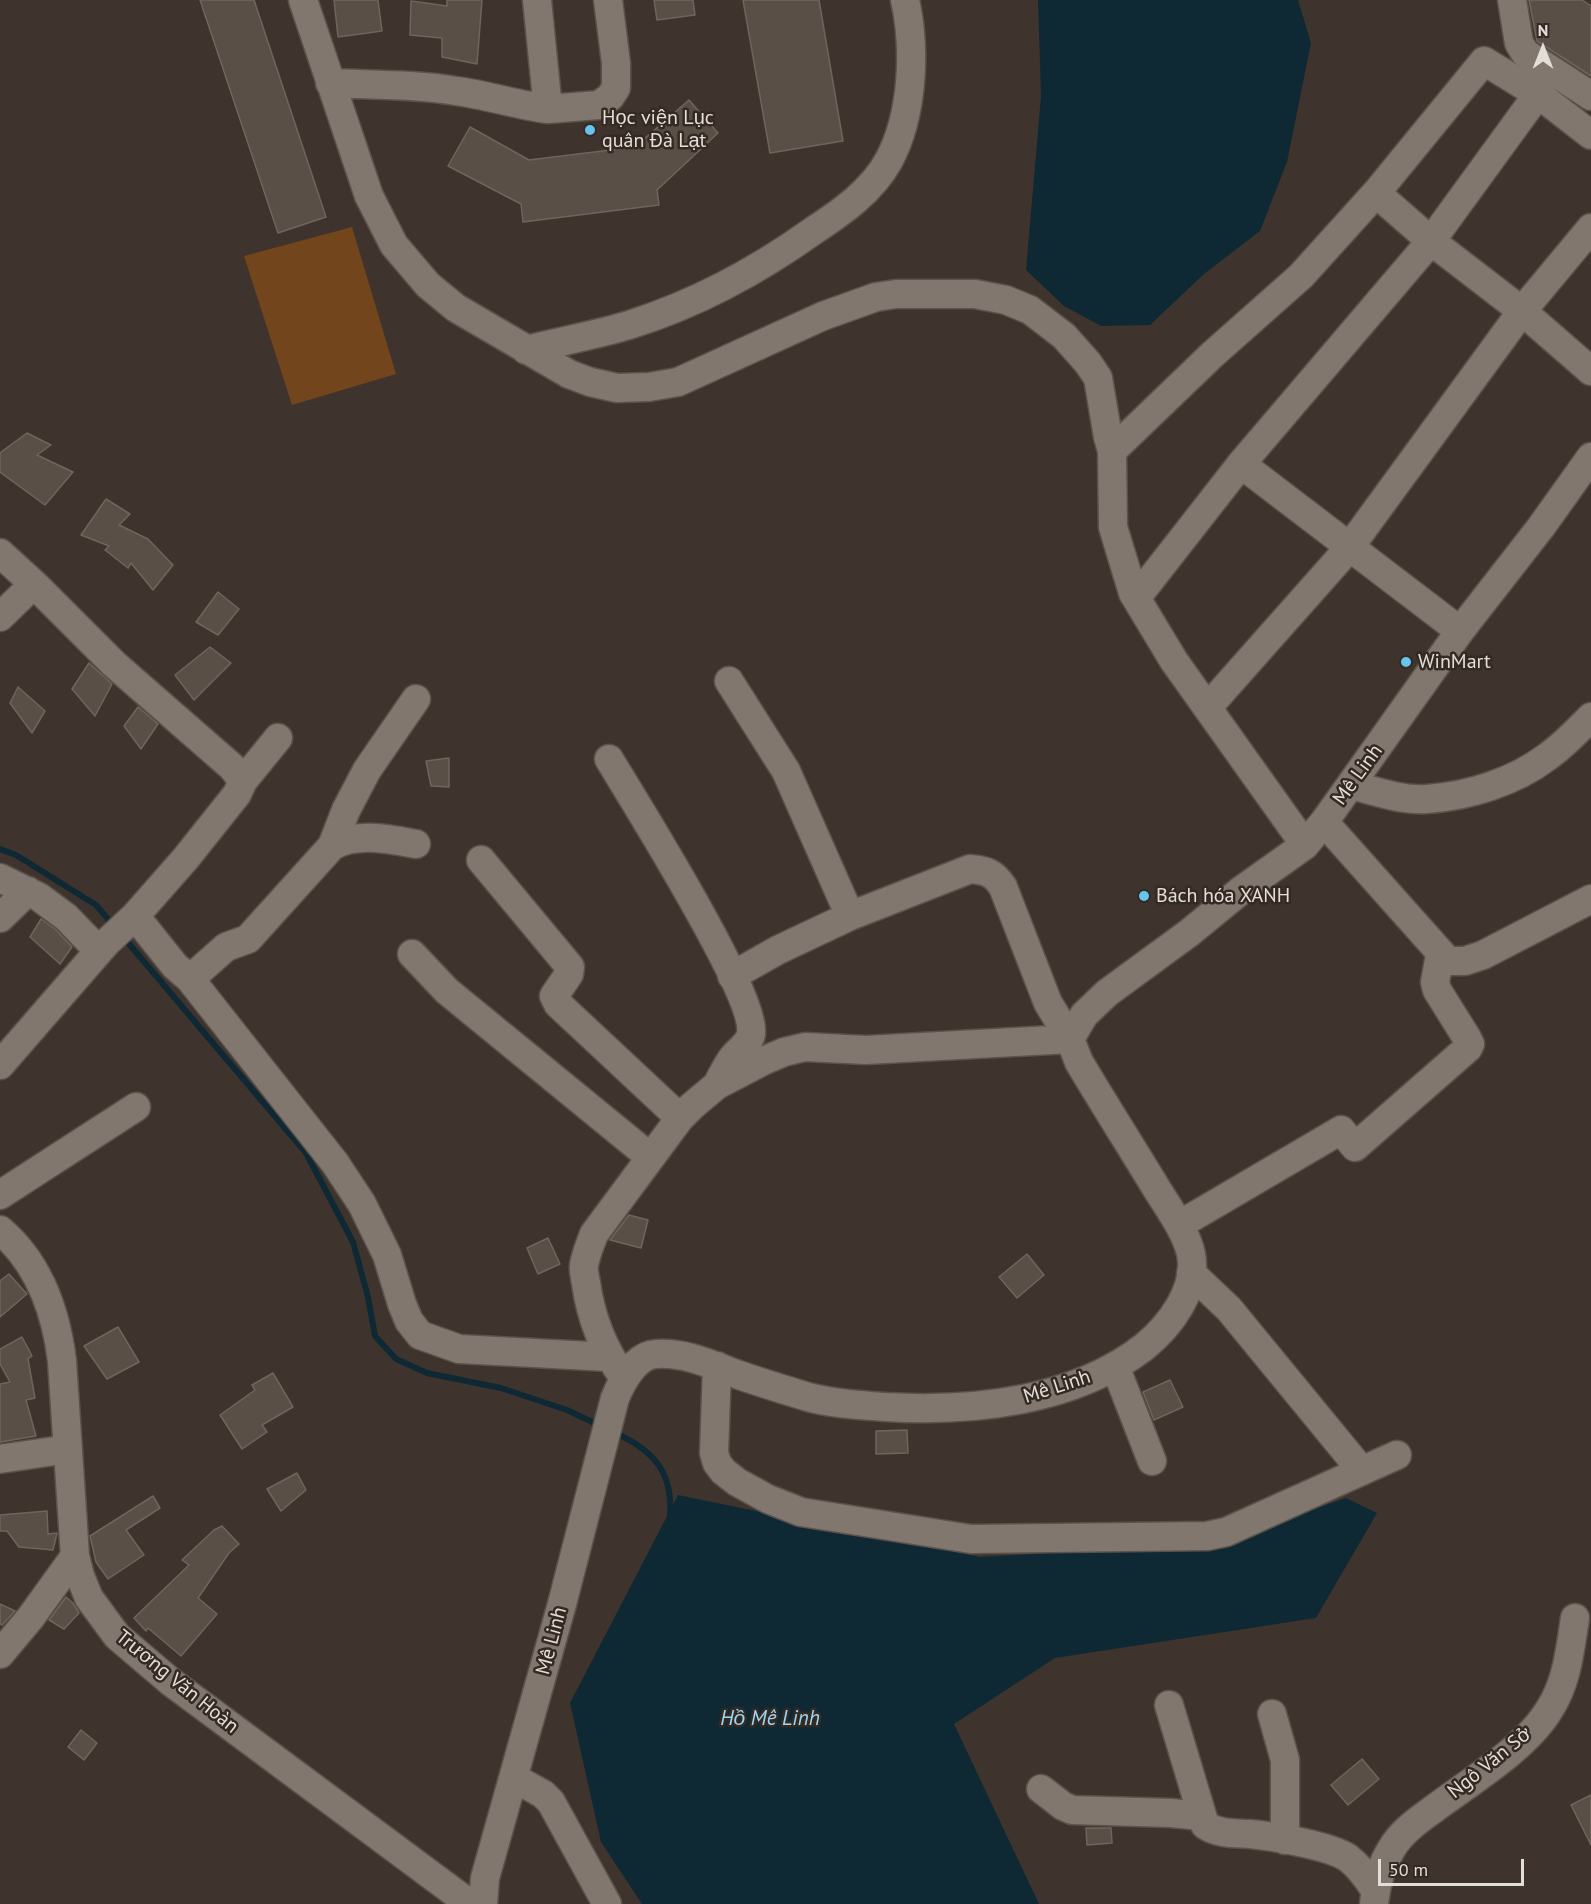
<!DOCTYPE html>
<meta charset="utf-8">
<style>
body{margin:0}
#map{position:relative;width:1591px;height:1904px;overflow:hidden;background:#3e342d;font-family:"PT Sans",sans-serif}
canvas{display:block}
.north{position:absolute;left:1513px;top:18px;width:60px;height:60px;-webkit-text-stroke:4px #342a23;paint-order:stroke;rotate:0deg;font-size:16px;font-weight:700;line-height:24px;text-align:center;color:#e4ded9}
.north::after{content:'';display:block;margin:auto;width:21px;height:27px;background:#e4ded9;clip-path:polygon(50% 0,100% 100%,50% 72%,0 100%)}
.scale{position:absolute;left:1378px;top:1859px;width:146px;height:27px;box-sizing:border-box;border:3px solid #e4ded9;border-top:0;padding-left:8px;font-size:18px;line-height:21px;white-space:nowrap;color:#e4ded9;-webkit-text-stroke:4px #342a23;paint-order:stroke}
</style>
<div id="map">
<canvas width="1591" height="1904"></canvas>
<div class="north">N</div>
<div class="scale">50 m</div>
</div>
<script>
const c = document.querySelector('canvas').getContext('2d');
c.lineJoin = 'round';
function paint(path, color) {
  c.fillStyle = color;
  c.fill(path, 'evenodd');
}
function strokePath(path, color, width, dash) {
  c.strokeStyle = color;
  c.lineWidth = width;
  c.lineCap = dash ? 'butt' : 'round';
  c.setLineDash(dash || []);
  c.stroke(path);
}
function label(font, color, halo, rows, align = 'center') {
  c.font = font + ' "PT Sans",sans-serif';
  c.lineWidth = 5;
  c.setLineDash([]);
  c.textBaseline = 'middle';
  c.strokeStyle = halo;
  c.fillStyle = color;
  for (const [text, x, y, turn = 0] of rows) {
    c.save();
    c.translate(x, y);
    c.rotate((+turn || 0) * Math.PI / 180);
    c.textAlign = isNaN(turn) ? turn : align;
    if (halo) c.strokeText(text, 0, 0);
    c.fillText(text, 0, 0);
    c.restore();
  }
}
paint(new Path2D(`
 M352 227 396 374 292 405 244 256Z`), '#73451c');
paint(new Path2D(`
 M1038 0H1298L1311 43 1287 162 1260 231 1204 274 1150 325 1101 326 1064 306 1026 270 1041 96Z
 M678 1495 980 1557 1214 1544 1346 1498 1377 1513 1316 1618 1055 1658 954 1724 1039 1904H642L601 1842 570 1703Z`), '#0f2934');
strokePath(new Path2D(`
 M0 849 16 855 96 905 113 925
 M124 938 306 1153 353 1242 368 1297 375 1336 396 1359 427 1373 501 1388 567 1410 599 1425
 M614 1432C652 1450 673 1470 670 1515`), '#0f2934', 6);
const building = new Path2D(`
 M200 0H254L326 217 278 233Z
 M334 0H378L382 31 338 37Z
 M447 0H482L477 64 442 57V38L410 35 411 1 447 6Z
 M654 0H693L695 15 657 20Z
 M743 0H819L843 141 770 153Z
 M1529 0H1582L1591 6V76L1537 41Z
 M689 100 718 133 657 190 659 205 523 222 521 204 448 166 470 127 529 160 635 147Z
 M27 433 51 445 37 455 73 472 45 505 0 472V453Z
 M106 499 130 514 119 525 148 539 173 565 153 590 131 563 128 568 105 550 109 546 81 535Z
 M218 592 239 609 218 635 196 622Z
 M210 647 231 663 194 700 175 675Z
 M89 663 112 684 95 716 72 689Z
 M18 687 45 711 32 733 10 703Z
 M138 707 158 724 141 749 124 726Z
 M449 758V787L431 786 426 761Z
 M41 919 55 929 72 947 60 964 30 937Z
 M629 1215 648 1220 641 1248 610 1240Z
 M548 1238 560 1264 538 1274 527 1248Z
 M1027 1254 1044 1275 1017 1298 999 1277Z
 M9 1274 27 1294 0 1317V1281Z
 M118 1327 139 1362 107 1379 84 1346Z
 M22 1337 32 1356 28 1359 35 1398 26 1400 36 1436 0 1442V1384L10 1382 0 1364V1349Z
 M273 1373 293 1407 262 1425 267 1432 242 1449 220 1415 255 1390 252 1385Z
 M1170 1380 1183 1407 1154 1420 1143 1392Z
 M907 1430 908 1453 876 1454V1431Z
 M297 1473 306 1490 281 1511 267 1489Z
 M153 1496 160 1508 126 1530 144 1555 108 1579 96 1562 90 1536Z
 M47 1511 48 1534 57 1533 53 1550 19 1547 7 1531H0V1515Z
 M222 1526 239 1544 229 1553 198 1598 217 1614 181 1656 148 1628 146 1631 134 1618 189 1565 182 1560 214 1530Z
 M66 1597 73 1603 79 1613 64 1629 49 1620Z
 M0 1604 15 1611 2 1625 0 1624Z
 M81 1730 97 1743 84 1760 68 1747Z
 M1362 1759 1379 1779 1348 1805 1331 1785Z
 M1591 1795V1845L1571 1805Z
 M1086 1828H1111L1112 1843 1087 1845Z`);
paint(building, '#594f47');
strokePath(building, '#70655d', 1.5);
const minor = new Path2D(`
 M303 0 369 196 394 245 428 285 456 308 569 374 590 382 617 388 649 387 678 382 823 316 876 297 896 294H975L1006 300 1030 310 1064 336 1088 363 1098 378 1108 437 1112 451 1113 527 1133 593 1174 661 1305 845
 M537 0 548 109 599 105 610 97 616 88V63L608 0
 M1512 0 1519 43 1525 53 1591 96
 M330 83C372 85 415 84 456 91 487 95 517 105 548 109
 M1376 193 1431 241 1522 311 1591 371
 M526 350C561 341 597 335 632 324 698 303 757 271 813 231 842 212 872 191 889 160 913 115 916 49 905 0
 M1112 451 1213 354 1301 276 1376 193 1484 61 1538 94 1591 135
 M1241 464 1460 631
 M0 553 34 584 114 664 232 767 243 781 237 794 186 858 135 916 106 943 0 1065
 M1137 597 1241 464 1431 241 1538 94
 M0 617 34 584
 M729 681 786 771 850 916
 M1208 707 1349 548 1522 311 1591 228
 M609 759C635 802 757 996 751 1034 749 1044 740 1049 734 1056 727 1064 723 1074 718 1083
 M243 781 278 738
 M1351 785C1375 791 1402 801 1427 799 1469 796 1514 782 1547 757 1563 746 1577 731 1591 717
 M1324 822 1448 961H1465L1483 955 1591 899
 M332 846 346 810 367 770 416 699
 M481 860 570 967 569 974 554 996 558 1004 680 1118
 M0 878 39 897 66 917 99 951
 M135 916 175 966 190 979 226 947 248 939 332 846C357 832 389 839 416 844
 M0 918 28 891
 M412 954 447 991 650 1157
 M190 979 335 1163 362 1204 387 1255 402 1304 409 1321 420 1335 459 1349 609 1357
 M0 1195 136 1107
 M1179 1225 1341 1130 1355 1147 1468 1048 1470 1044 1467 1038 1437 990 1435 982 1440 955
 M0 1230C39 1263 56 1312 62 1361L75 1556 80 1576 89 1598 117 1636 171 1682 470 1904
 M1191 1273 1229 1309 1362 1471
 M717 1366 714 1453 717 1463 723 1471 737 1482 768 1499 801 1512 971 1539 1207 1536 1226 1532 1397 1455
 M1115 1366 1152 1461
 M624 1378C603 1349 591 1319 586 1283 585 1277 583 1271 584 1265 586 1254 590 1244 594 1234L680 1118 692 1106 717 1085 763 1061 784 1052 805 1047 866 1050 1070 1039 1048 1003 1003 887C994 873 986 870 970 869L850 916 778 950 732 976
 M0 1459 68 1449
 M0 1654 31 1617 75 1556
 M1169 1705 1205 1825C1218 1834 1234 1833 1250 1834 1272 1836 1331 1846 1348 1858 1359 1866 1368 1879 1375 1890
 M1272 1714 1285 1760V1840
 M514 1778 543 1794 551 1802 607 1904
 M1041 1789 1063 1806 1072 1810 1171 1813 1201 1816
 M483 1904 485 1878 562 1604 615 1398C622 1381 636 1355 656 1354 686 1352 712 1365 739 1375 762 1383 785 1390 808 1397 833 1404 860 1405 885 1407 972 1412 1073 1402 1144 1347 1170 1326 1198 1289 1191 1254 1186 1231 1167 1206 1155 1186 1130 1145 1104 1104 1079 1062L1070 1039 1084 1015 1107 993 1189 933 1239 892 1305 845 1324 822 1460 631 1541 527 1591 457
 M1374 1904C1376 1885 1381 1865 1392 1848 1402 1831 1420 1819 1435 1808 1471 1781 1526 1748 1549 1710 1567 1683 1570 1650 1575 1618`);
strokePath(minor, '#5a524c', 31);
strokePath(minor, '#82776e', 28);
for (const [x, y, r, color] of [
 [590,130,6,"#65c5ee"],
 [1406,662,6,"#65c5ee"],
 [1144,896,6,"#65c5ee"]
]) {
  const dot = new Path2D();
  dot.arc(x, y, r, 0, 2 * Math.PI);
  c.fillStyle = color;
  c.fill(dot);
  strokePath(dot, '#342a23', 2);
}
label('20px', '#e4ded9', '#342a23', [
 ["Học viện Lục",602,118],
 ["quân Đà Lạt",602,141],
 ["WinMart",1418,662],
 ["Bách hóa XANH",1156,896]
], 'left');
label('20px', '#e4ded9', '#342a23', [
 ["Mê Linh",1358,775,-54],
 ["Mê Linh",1057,1387,-18],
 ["Mê Linh",552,1641,-75],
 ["Trương Văn Hoàn",177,1682,39],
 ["Ngô Văn Sở",1490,1763,-39]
]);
label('italic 21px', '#9ad8f5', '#342a23', [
 ["Hồ Mê Linh",770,1719]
]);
</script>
